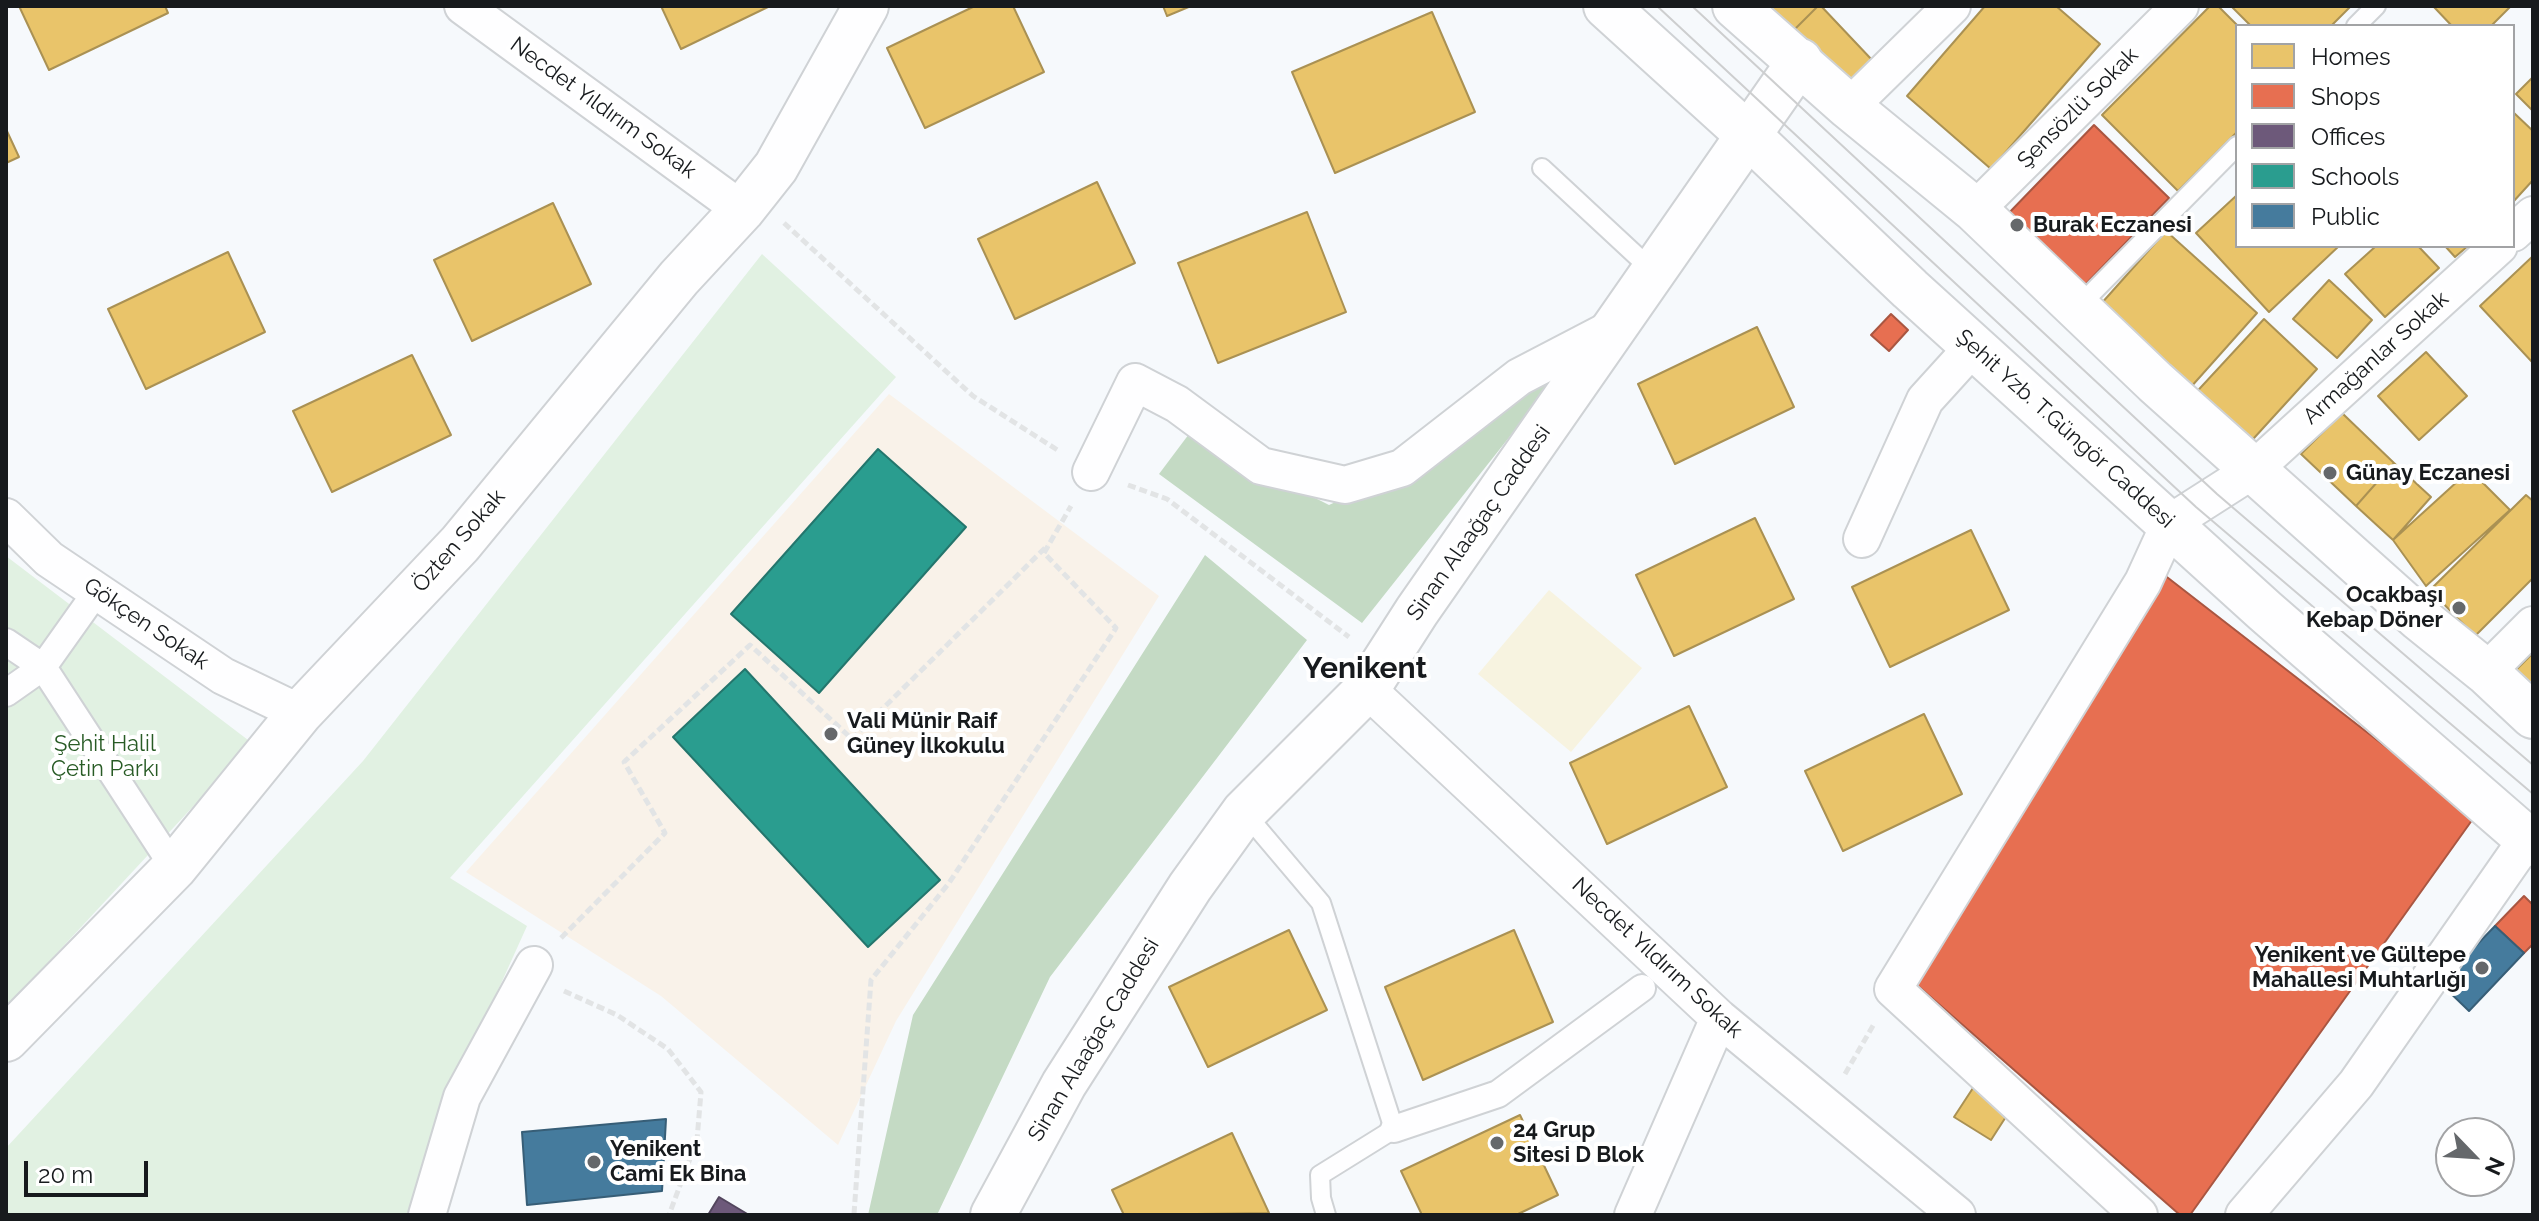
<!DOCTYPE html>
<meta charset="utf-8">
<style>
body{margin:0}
#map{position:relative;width:2539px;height:1221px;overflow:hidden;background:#f6f9fc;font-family:Raleway,sans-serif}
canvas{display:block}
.frame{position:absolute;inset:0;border:8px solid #171a1d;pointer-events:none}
.legend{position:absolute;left:2235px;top:24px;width:280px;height:224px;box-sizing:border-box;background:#fff;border:2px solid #a2a3a5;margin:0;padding:10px 14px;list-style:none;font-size:24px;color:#171a1d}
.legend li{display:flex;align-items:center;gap:16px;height:40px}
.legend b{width:40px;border:2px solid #a2a3a5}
.north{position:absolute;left:2435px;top:1117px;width:80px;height:80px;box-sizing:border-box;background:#fff;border:2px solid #a2a3a5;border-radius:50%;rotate:115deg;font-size:22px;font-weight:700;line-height:32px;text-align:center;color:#171a1d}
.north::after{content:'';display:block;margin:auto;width:28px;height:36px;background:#65686b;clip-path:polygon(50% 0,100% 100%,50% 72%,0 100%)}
.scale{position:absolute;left:24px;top:1161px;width:124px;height:36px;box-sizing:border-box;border:4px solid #171a1d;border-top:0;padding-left:10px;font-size:24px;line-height:28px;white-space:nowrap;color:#171a1d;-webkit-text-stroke:6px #fff;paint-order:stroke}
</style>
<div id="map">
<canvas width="2539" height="1221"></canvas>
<div class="frame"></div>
<ul class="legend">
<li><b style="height:22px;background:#e9c46a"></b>Homes</li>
<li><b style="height:22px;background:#e76f51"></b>Shops</li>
<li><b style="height:22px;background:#6d597a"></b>Offices</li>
<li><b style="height:22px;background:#2a9d8f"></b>Schools</li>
<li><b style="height:22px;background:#457b9d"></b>Public</li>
</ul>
<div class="north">N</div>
<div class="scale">20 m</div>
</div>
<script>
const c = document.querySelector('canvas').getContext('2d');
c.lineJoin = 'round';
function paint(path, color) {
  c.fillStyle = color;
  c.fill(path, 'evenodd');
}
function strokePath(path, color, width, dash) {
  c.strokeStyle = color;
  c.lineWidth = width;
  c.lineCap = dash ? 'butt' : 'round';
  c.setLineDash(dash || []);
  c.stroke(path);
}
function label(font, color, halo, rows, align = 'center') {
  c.font = font + ' Raleway,sans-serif';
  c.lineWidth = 8;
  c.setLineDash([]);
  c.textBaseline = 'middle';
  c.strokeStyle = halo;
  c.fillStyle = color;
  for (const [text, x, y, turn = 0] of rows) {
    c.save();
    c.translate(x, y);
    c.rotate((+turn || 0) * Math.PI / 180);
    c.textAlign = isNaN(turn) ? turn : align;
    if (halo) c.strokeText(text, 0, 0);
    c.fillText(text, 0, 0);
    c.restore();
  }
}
paint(new Path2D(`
 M889 394 1159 596 896 1021 838 1145 661 996 466 872Z`), '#f9f2e9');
paint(new Path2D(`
 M762 254 896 377 450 878 527 926 438 1123 420 1215H6V1148L363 761Z
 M6 556 252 743 6 1008Z`), '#e1f1e2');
paint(new Path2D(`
 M1568 363 1362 623 1159 474 1189 434 1329 505 1450 449Z
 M1205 555 1307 640 1050 977 937 1215H868L913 1015Z`), '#c4dac4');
paint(new Path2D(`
 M1549 590 1642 668 1571 752 1478 674Z`), '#f7f3e0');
const homes = new Path2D(`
 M19 6H165L168 13 49 70Z
 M661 6H770L681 49Z
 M975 6H1013L1044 72 925 128 887 48Z
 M1163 6H1191L1167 16Z
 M1769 6H1818L1793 31Z
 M1818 6H1821L1873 61 1849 85 1793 31Z
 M1985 6H2056L2100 44 1991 169 1907 96Z
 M2210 6H2218L2238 26 2237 132 2178 191 2102 115Z
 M2231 6H2351L2331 26H2251Z
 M2433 6H2511L2491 26H2452Z
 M1432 12 1475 112 1335 173 1292 72Z
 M2533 77V111L2516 94Z
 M2513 112 2533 131V180L2513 202Z
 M6 129 19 157 6 163Z
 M1097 182 1135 263 1015 319 978 239Z
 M2237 195V246H2339L2269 312 2196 233Z
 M553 203 591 284 472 341 434 260Z
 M1307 212 1346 312 1218 363 1178 263Z
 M2166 231 2257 313 2182 397 2092 314Z
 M2376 246H2418L2439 268 2385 317 2345 274Z
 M2445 246H2468L2455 257Z
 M228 252 265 332 146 389 108 309Z
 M2533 256V363L2480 306Z
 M2329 280 2372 320 2337 358 2293 319Z
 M2264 319 2317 369 2244 449 2190 399Z
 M1757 327 1794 407 1675 464 1638 384Z
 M2426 352 2467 396 2419 440 2378 396Z
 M412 355 451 435 332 492 293 411Z
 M2342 413 2394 463 2356 506 2301 454Z
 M2394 463 2431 497 2393 540 2356 506Z
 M2470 470 2510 510 2426 586 2393 540Z
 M2526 495 2533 501V578L2475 636 2430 590Z
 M1755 518 1794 599 1674 656 1636 575Z
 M1971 530 2009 610 1890 667 1852 587Z
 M2533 653V690L2514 672Z
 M1689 706 1727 787 1607 844 1570 763Z
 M1924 714 1962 794 1843 851 1805 771Z
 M1289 930 1327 1010 1208 1067 1169 987Z
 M1514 930 1553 1022 1423 1080 1385 987Z
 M1973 1088 2009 1112 1991 1140 1954 1117Z
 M1520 1115 1558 1195 1516 1215H1422L1401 1171Z
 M1232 1133 1269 1213 1124 1215 1112 1190Z`);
paint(homes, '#e9c46a');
strokePath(homes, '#aa9153', 2);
const shops = new Path2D(`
 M2094 125 2169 198 2081 289 2006 216Z
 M1891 314 1908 330 1889 351 1871 335Z
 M2163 574 2475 816 2190 1215H2180L1909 978Z
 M2524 896 2533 905V944L2524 953 2495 926Z`);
paint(shops, '#e76f51');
strokePath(shops, '#a95641', 2);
const offices = new Path2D(`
 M719 1197 749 1215H708Z`);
paint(offices, '#6d597a');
strokePath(offices, '#53465e', 2);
const schools = new Path2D(`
 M878 449 966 527 819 693 731 614Z
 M745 669 940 880 868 947 673 737Z`);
paint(schools, '#2a9d8f');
strokePath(schools, '#24766d', 2);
const public = new Path2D(`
 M2495 926 2524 953 2469 1011 2440 983Z
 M666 1119 662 1191 527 1205 522 1132Z`);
paint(public, '#457b9d');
strokePath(public, '#375e77', 2);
const service = new Path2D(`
 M2356 26 2376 6
 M1542 168 1654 272
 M2077 308 2237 146
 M1244 812 1321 903 1394 1129 1320 1175 1321 1198 1326 1215`);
const pedestrian = new Path2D(`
 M6 642 43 667 174 868
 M6 693 43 667 97 591
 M1394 1129 1498 1094 1642 988`);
const minor = new Path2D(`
 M463 6 742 210
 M1849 107 1952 6
 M1975 210 2180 6
 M2513 233 2533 215
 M1091 472 1135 382 1177 404 1261 466 1345 485 1402 468 1519 377 1615 327
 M6 517 49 559 223 676 300 713
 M1862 539 1925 400 1974 346
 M2486 672 2533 625
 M1367 689 1719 1018 1957 1215
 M427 1215 462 1097 534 965
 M1633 1215 1719 1018
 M2139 1215 1893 989 2143 582 2170 523 2253 470 2499 246
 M2244 1215 2356 1084 2527 839`);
const tertiary = new Path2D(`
 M6 1039 174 868 300 713 460 544 679 278 742 210 776 167 866 6
 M993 1215 1064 1084 1190 887 1244 812 1367 689 1417 611 1800 61`);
const primary = new Path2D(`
 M1606 6 1748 135 1910 289 2265 611 2533 844
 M1735 6 1849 107 1975 210 2155 382 2419 618 2486 672 2533 716`);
strokePath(service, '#cfd2d5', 22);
strokePath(pedestrian, '#cfd2d5', 30);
strokePath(minor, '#cfd2d5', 40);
strokePath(tertiary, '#cfd2d5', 48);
strokePath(primary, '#cfd2d5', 48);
strokePath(new Path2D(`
 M784 223 973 396 1059 451
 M1128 485 1167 499 1349 637
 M561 938 665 833 624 762 750 645 852 739 1048 545
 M564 991 617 1015 668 1049 701 1092 697 1140 669 1215
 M1845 1074 1874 1024
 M854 1214 871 980 949 883 1116 628 1044 553 1071 506`), '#e2e4e5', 5, [8, 4]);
strokePath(service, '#fefeff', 18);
strokePath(pedestrian, '#fefeff', 26);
strokePath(minor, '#fefeff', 36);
strokePath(tertiary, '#fefeff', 44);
strokePath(primary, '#fefeff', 44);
strokePath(new Path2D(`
 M1657 6 2196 507 2533 794
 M1692 6 2217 494 2533 765`), '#cdcecf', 2);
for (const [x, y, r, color] of [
 [2017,225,8,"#65686b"],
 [2330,473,8,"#65686b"],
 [2459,608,8,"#65686b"],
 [831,734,8,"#65686b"],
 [2482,968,8,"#65686b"],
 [1497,1143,8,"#65686b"],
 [594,1162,8,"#65686b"]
]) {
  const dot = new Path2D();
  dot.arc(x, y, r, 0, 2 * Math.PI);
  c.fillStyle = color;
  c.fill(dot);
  strokePath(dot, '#fff', 3);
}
label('22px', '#171a1d', '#fff', [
 ["Necdet Yıldırım Sokak",603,108,36],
 ["Şensözlü Sokak",2078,108,-45],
 ["Armağanlar Sokak",2376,358,-42],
 ["Şehit Yzb. T.Güngör Caddesi",2065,429,42],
 ["Sinan Alaağaç Caddesi",1479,523,-55],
 ["Özten Sokak",459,541,-49],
 ["Gökçen Sokak",146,624,34],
 ["Necdet Yıldırım Sokak",1657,958,43],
 ["Sinan Alaağaç Caddesi",1094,1040,-59]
]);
label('bold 22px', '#171a1d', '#fff', [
 ["Burak Eczanesi",2033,225],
 ["Günay Eczanesi",2346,473],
 ["Ocakbaşı",2443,595,"right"],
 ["Kebap Döner",2443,620,"right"],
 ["Vali Münir Raif",847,721],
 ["Güney İlkokulu",847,746],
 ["Yenikent ve Gültepe",2466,955,"right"],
 ["Mahallesi Muhtarlığı",2466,980,"right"],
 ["24 Grup",1513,1130],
 ["Sitesi D Blok",1513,1155],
 ["Yenikent",610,1149],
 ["Cami Ek Bina",610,1174]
], 'left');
label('22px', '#285b25', '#fff', [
 ["Şehit Halil",105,744],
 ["Çetin Parkı",105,769]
]);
label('bold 30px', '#171a1d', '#fff', [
 ["Yenikent",1365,669]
]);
</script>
